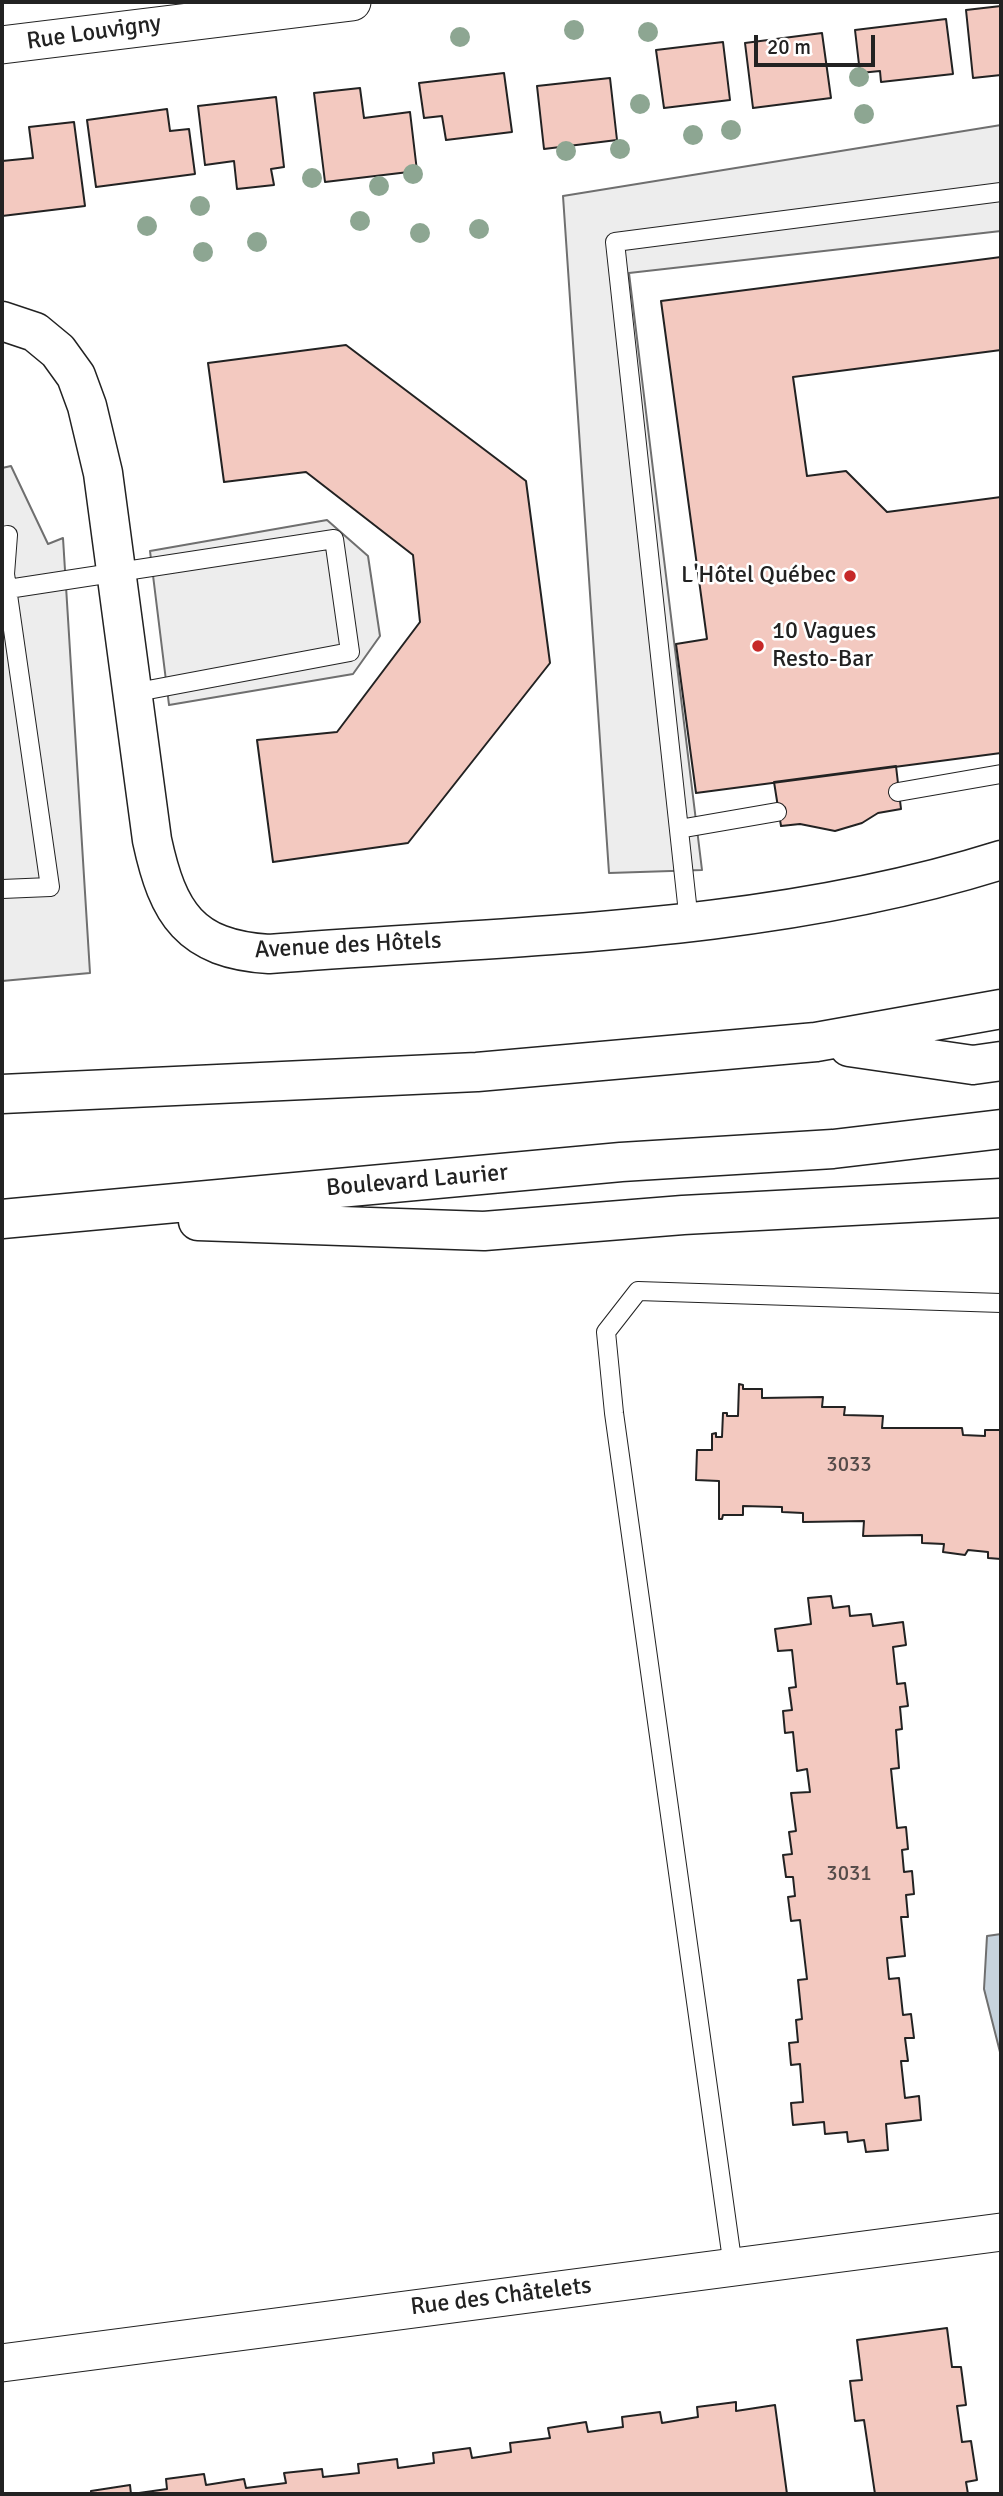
<!DOCTYPE html>
<meta charset="utf-8">
<style>
body{margin:0}
#map{position:relative;width:1003px;height:2496px;overflow:hidden;background:#fff;font-family:Signika,sans-serif}
canvas{display:block}
.frame{position:absolute;inset:0;border:4px solid #222;pointer-events:none}
.scale{position:absolute;left:754px;top:35px;width:121px;height:32px;box-sizing:border-box;border:4px solid #222;border-top:0;padding-left:9px;font-size:21px;line-height:24px;white-space:nowrap;color:#222;-webkit-text-stroke:5px #fff;paint-order:stroke}
</style>
<div id="map">
<canvas width="1003" height="2496"></canvas>
<div class="frame"></div>
<div class="scale">20 m</div>
</div>
<script>
const c = document.querySelector('canvas').getContext('2d');
c.lineJoin = 'round';
function paint(path, color) {
  c.fillStyle = color;
  c.fill(path, 'evenodd');
}
function strokePath(path, color, width, dash) {
  c.strokeStyle = color;
  c.lineWidth = width;
  c.lineCap = dash ? 'butt' : 'round';
  c.setLineDash(dash || []);
  c.stroke(path);
}
function label(font, color, halo, rows, align = 'center') {
  c.font = font + ' Signika,sans-serif';
  c.lineWidth = 5;
  c.setLineDash([]);
  c.textBaseline = 'middle';
  c.strokeStyle = halo;
  c.fillStyle = color;
  for (const [text, x, y, turn = 0] of rows) {
    c.save();
    c.translate(x, y);
    c.rotate((+turn || 0) * Math.PI / 180);
    c.textAlign = isNaN(turn) ? turn : align;
    if (halo) c.strokeText(text, 0, 0);
    c.fillText(text, 0, 0);
    c.restore();
  }
}
const parking = new Path2D(`
 M1001 125V231L629 273 702 870 609 873 563 196Z
 M11 466 48 544 63 538 90 973 2 981V468Z
 M327 520 368 556 380 636 353 674 169 705 150 551Z`);
paint(parking, '#ededed');
strokePath(parking, '#6f6f6f', 2);
const water = new Path2D(`
 M1001 1934V2056L984 1989 987 1936Z`);
paint(water, '#c7d3dd');
strokePath(water, '#6f6f6f', 2);
const building = new Path2D(`
 M1001 6V75L973 78 966 10Z
 M946 19 953 74 881 82 880 71 860 73 855 30Z
 M822 33 831 98 753 108 745 43Z
 M723 42 730 100 664 108 656 50Z
 M504 73 512 132 446 140 442 116 424 118 419 83Z
 M610 78 617 140 544 149 537 86Z
 M360 88 364 118 410 112 417 171 325 182 314 93Z
 M276 97 284 167 271 169 274 185 237 189 234 161 205 165 198 106Z
 M167 109 170 131 189 129 195 174 96 187 87 120Z
 M74 122 85 206 2 216V161L33 158 29 127Z
 M1001 257V350L793 377 807 476 846 471 887 512 1001 497V753L696 793 676 644 707 639 661 301Z
 M346 345 526 481 550 663 408 843 273 862 257 740 337 732 420 622 413 555 306 472 224 482 208 363Z
 M896 766 901 809 878 813 862 823 835 831 800 824 781 826 774 782Z
 M739 1384 743 1385V1389H762V1398L823 1397 822 1407H845L844 1415 883 1416 882 1428H962L963 1435 985 1436V1430H1001V1559L988 1558V1552L968 1550 965 1555 943 1552 944 1544 922 1543V1535L863 1536 864 1521 803 1522V1513L782 1512V1507L743 1506V1515H723L722 1519H719V1481L696 1480 697 1450H712V1434L716 1433V1437H722L723 1413H727V1416H738Z
 M831 1596 833 1608 849 1606 850 1616 871 1614 873 1626 903 1622 906 1645 893 1647 897 1684 905 1683 908 1706 900 1707 902 1729 896 1730 899 1768 891 1769 897 1828 906 1827 908 1849 902 1850 904 1872 912 1871 914 1894 906 1895 908 1917H901L905 1956 887 1958 889 1979 899 1978 903 2015 911 2014 914 2038H905L908 2061H901L905 2098 919 2096 921 2120 886 2124 888 2150 866 2152 864 2140 848 2142 847 2132 825 2134 824 2122 793 2125 791 2103 803 2102 800 2064 791 2065 789 2043 798 2042 796 2020 802 2019 798 1980 807 1979 800 1920 791 1921 788 1897 795 1896 793 1877H786L783 1855 792 1854 789 1832 796 1831 791 1793 810 1792 807 1769 797 1771 793 1732 785 1733 783 1711 792 1710 789 1688 796 1687 792 1650 778 1651 775 1629 811 1624 808 1598Z
 M947 2328 952 2367H961L966 2405 957 2406 962 2442 971 2441 977 2480 966 2482 968 2494H875L864 2420 855 2421 850 2381 862 2380 857 2340Z
 M736 2402V2411L775 2405 787 2494H132L167 2489 166 2479 204 2474 206 2485 244 2479 246 2488 286 2483 284 2473 322 2469 323 2477 359 2473 358 2464 397 2459 398 2468 434 2463 433 2453 470 2448 472 2458 511 2452 510 2443 550 2438 548 2428 586 2422 588 2432 623 2427 622 2417 660 2412 662 2423 698 2417 697 2407Z
 M130 2485 131 2494H91V2491Z`);
paint(building, '#f3c9c0');
strokePath(building, '#222', 2);
const lane = new Path2D(`
 M2 536 8 535 5 574 50 887 2 889
 M8 589 334 539 350 652 132 693
 M898 792 1001 774
 M679 829 777 812
 M689 922 615 242 1001 192
 M733 2267 614 1413 606 1332 638 1291 1001 1303`);
const street = new Path2D(`
 M2 45 352 2
 M2 2363 1001 2232`);
const secondary = new Path2D(`
 M2 321 35 332 58 351 76 376 87 406 103 473 152 840C168 914 190 949 269 954 513 935 766 934 1001 860`);
const highway = new Path2D(`
 M849 1047 973 1065 1001 1061
 M2 1094 477 1072 816 1042 1001 1009
 M2 1219 621 1162 833 1149 1001 1129
 M198 1221 484 1231 683 1215 1001 1198`);
strokePath(lane, '#222', 20);
strokePath(street, '#222', 39);
strokePath(secondary, '#222', 41);
strokePath(highway, '#222', 41);
strokePath(lane, '#fff', 18);
strokePath(street, '#fff', 37);
strokePath(secondary, '#fff', 38);
strokePath(highway, '#fff', 38);
c.fillStyle = '#8da692';
for (const [x, y] of [
 [574,30],
 [648,32],
 [460,37],
 [859,77],
 [640,104],
 [864,114],
 [731,130],
 [693,135],
 [620,149],
 [566,151],
 [413,174],
 [312,178],
 [379,186],
 [200,206],
 [360,221],
 [147,226],
 [479,229],
 [420,233],
 [257,242],
 [203,252]
]) {
  c.beginPath();
  c.arc(x, y, 10, 0, 2 * Math.PI);
  c.fill();
}
for (const [x, y, r, color] of [
 [850,576,7,"#c62828"],
 [758,646,7,"#c62828"]
]) {
  const dot = new Path2D();
  dot.arc(x, y, r, 0, 2 * Math.PI);
  c.fillStyle = color;
  c.fill(dot);
  strokePath(dot, '#fff', 2.5);
}
label('21px', '#564c4a', null, [
 ["3033",849,1465],
 ["3031",849,1874]
]);
label('24px', '#222', '#fff', [
 ["Rue Louvigny",94,33,-8],
 ["Avenue des Hôtels",348,946,-3],
 ["Boulevard Laurier",417,1181,-5],
 ["Rue des Châtelets",501,2297,-7]
]);
label('24px', '#222', '#fff', [
 ["L'Hôtel Québec",836,576],
 ["10 Vagues",772,632,"left"],
 ["Resto-Bar",772,660,"left"]
], 'right');
</script>
